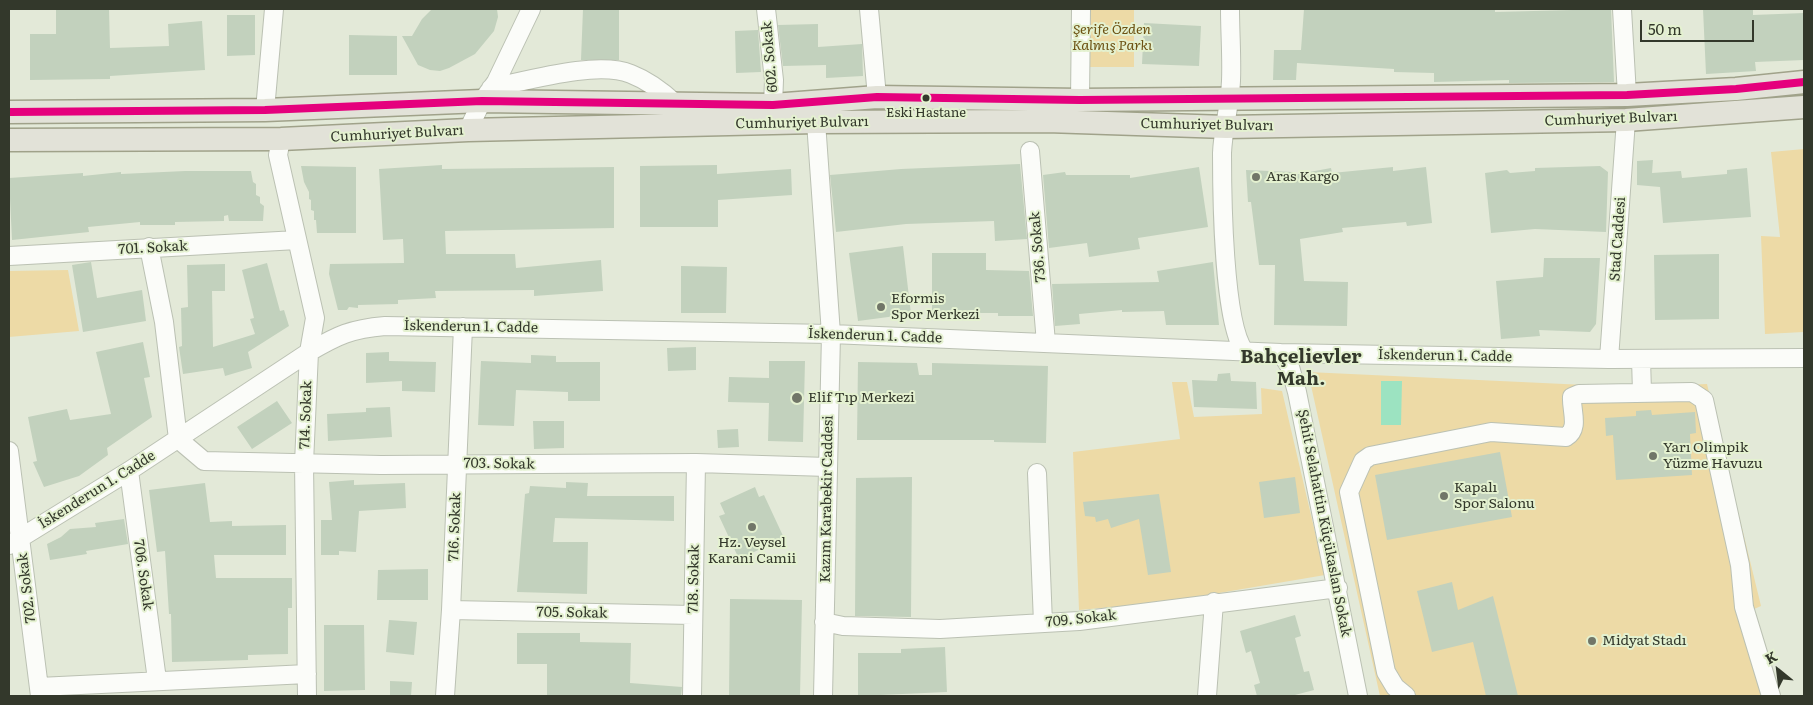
<!DOCTYPE html>
<meta charset="utf-8">
<style>
body{margin:0}
#map{position:relative;width:1813px;height:705px;overflow:hidden;background:#e3e9d8;font-family:Literata,serif}
canvas{display:block}
.frame{position:absolute;inset:0;border:10px solid #33382b;pointer-events:none}
.north{position:absolute;left:1753px;top:645px;width:50px;height:50px;-webkit-text-stroke:4px #e4f1d0;paint-order:stroke;rotate:331deg;font-size:14px;font-weight:700;line-height:20px;text-align:center;color:#33382b}
.north::after{content:'';display:block;margin:auto;width:18px;height:22px;background:#33382b;clip-path:polygon(50% 0,100% 100%,50% 72%,0 100%)}
.scale{position:absolute;left:1640px;top:20px;width:114px;height:22px;box-sizing:border-box;border:2px solid #33382b;border-top:0;padding-left:6px;font-size:15px;line-height:18px;white-space:nowrap;color:#33382b;-webkit-text-stroke:4px #e4f1d0;paint-order:stroke}
</style>
<div id="map">
<canvas width="1813" height="705"></canvas>
<div class="frame"></div>
<div class="north">K</div>
<div class="scale">50 m</div>
</div>
<script>
const c = document.querySelector('canvas').getContext('2d');
c.lineJoin = 'round';
function paint(path, color) {
  c.fillStyle = color;
  c.fill(path, 'evenodd');
}
function strokePath(path, color, width, dash) {
  c.strokeStyle = color;
  c.lineWidth = width;
  c.lineCap = dash ? 'butt' : 'round';
  c.setLineDash(dash || []);
  c.stroke(path);
}
function label(font, color, halo, rows, align = 'center') {
  c.font = font + ' Literata,serif';
  c.lineWidth = 4;
  c.setLineDash([]);
  c.textBaseline = 'middle';
  c.strokeStyle = halo;
  c.fillStyle = color;
  for (const [text, x, y, turn = 0] of rows) {
    c.save();
    c.translate(x, y);
    c.rotate((+turn || 0) * Math.PI / 180);
    c.textAlign = isNaN(turn) ? turn : align;
    if (halo) c.strokeText(text, 0, 0);
    c.fillText(text, 0, 0);
    c.restore();
  }
}
paint(new Path2D(`
 M1091 9H1134V67H1090Z
 M1804 149V332L1765 334 1761 236 1780 237 1771 152Z
 M68 270 79 331 9 337V271Z
 M1308 372 1628 387 1707 384 1761 606 1752 610 1781 696H1380Z
 M1172 382H1187L1194 417 1262 414 1261 388 1282 391 1325 575 1166 602 1079 610 1073 452 1180 439Z`), '#eddaa6');
paint(new Path2D(`
 M1381 381H1402L1401 425H1381Z`), '#9ce3c1');
paint(new Path2D(`
 M56 9H109L110 48 169 46 168 24 202 21 205 70 110 76V79L30 80V34H56Z
 M432 9H497L498 17 494 31 475 54 449 68 440 71 430 70 418 65 402 36H412L422 19Z
 M583 9H619V60H581Z
 M1304 9H1495V12L1611 9 1614 82 1509 83V80L1434 82V73L1394 72V69L1297 63 1296 80H1273L1274 50H1301Z
 M1703 9H1753V15L1804 13V60L1755 62 1756 71 1706 74Z
 M227 15H255V55L227 56Z
 M1144 23 1201 26 1199 66 1142 64Z
 M818 24V47L862 44 863 76 826 78V65L783 66 778 25Z
 M758 30 761 72 736 73 735 31Z
 M349 35 397 36V75H349Z
 M1653 160 1652 173 1681 171 1682 178 1727 174V170L1747 168 1751 217 1663 223 1660 187 1637 185V161Z
 M1020 164 1027 239 995 241 994 221 906 224 836 232 830 175 901 169Z
 M442 165V169L614 167V228L445 231 446 254H515L516 268 601 260 603 291 534 296V290L435 291 436 298 398 300V304L358 305V308L349 307 347 310H338L329 274 330 264 404 263 403 239 383 240 379 169Z
 M717 165V174L791 169 792 195 718 200V227H640V166Z
 M301 166 356 167V233H317L316 220H314V211L311 210V200L309 199V192L304 182Z
 M1600 166 1608 172 1606 232 1535 229 1491 233 1485 173 1507 170 1510 173 1535 171V168Z
 M1199 167 1208 227 1138 238 1140 249 1089 257 1087 243 1049 248 1043 175 1065 172 1066 175H1130V178Z
 M1393 167V171L1426 167 1432 223 1407 226 1406 222 1342 228 1343 232 1300 239 1304 281 1348 282 1347 326 1274 325 1275 265H1259L1251 202H1248L1246 170 1293 172V175L1331 168 1332 173Z
 M185 171H251L253 182 256 184V195L260 197V203L264 206 263 221H229L228 215 224 216V221L175 222V225H140V222L88 227 89 232 12 240 9 178 83 173V176L121 172V174Z
 M903 246 911 314 858 321 849 253Z
 M932 253H986V270L1029 271 1033 316H998V313H932Z
 M1719 254V319L1655 320 1654 255Z
 M1544 258H1600L1596 324 1590 332 1539 330 1540 336 1501 339 1496 281 1543 277Z
 M91 262 97 298 142 290 146 321 83 332 72 265Z
 M1213 262 1219 325H1166L1164 311 1122 312V310L1079 314 1080 324 1055 326 1052 284 1159 282 1157 271Z
 M267 263 280 311 284 310 289 326 248 352 252 368 225 376 223 368 183 374 179 347 182 346 181 308 188 307 187 265 225 264V291H212L213 347 255 334 250 319 254 318 242 270Z
 M681 266 727 267 726 313H681Z
 M143 342 150 377 144 378 152 417 107 448 108 455 79 476 44 487 33 462 37 461 28 417 67 409 70 420 111 414 96 352Z
 M696 347V370L668 371 667 348Z
 M389 352V361L436 362 435 392 402 391V381L366 383V353Z
 M531 355 556 356V362H600V401H568V392L516 390 514 426 478 425 481 361 531 363Z
 M769 361H805L803 442 768 441 769 403 728 402 729 377 769 378Z
 M858 362 917 363 919 375H932V363L1048 366 1046 443 994 442V440H857Z
 M1230 373 1231 381 1256 382 1257 409 1194 407 1192 380 1217 381 1218 374Z
 M277 401 292 423 252 449 237 427Z
 M390 407 392 437 328 441 327 414 366 412V408Z
 M1651 410 1652 415 1695 412 1696 433 1690 434 1692 475 1616 480 1613 435 1606 436 1605 418 1636 416V411Z
 M533 421H564V448L534 449Z
 M738 429 739 447 718 448 717 430Z
 M1500 452 1512 517 1387 540 1375 475Z
 M912 477 911 617 855 616 856 478Z
 M1295 477 1300 513 1264 518 1259 482Z
 M354 480V485L405 483 406 508 359 511 356 552 339 551V555H321V520H332L329 482Z
 M566 482 588 483 587 496H674V521L555 518 553 542H588L587 594 517 592 525 494 529 493 530 486 566 488Z
 M205 483 210 522 232 521V526L286 525V555H214L216 578H292V608H288V654L248 655V660L172 662 171 614H169L165 551 157 552 149 490Z
 M755 487 759 497 764 495 784 538 739 559 719 516 725 514 720 503Z
 M1159 494 1171 572 1148 575 1139 519 1111 528 1108 519 1096 522 1095 517 1085 516 1083 502Z
 M124 519 128 544 86 551 87 554 50 560 47 544 61 537 70 529 96 527 95 523Z
 M428 569V600H377L378 570Z
 M1452 582 1458 610 1493 596 1518 696H1486L1473 642 1432 652 1417 591Z
 M730 599 802 600 800 696H729Z
 M1295 615 1301 636 1295 638 1304 672 1309 671 1314 690 1291 696H1257L1254 685 1260 683 1251 651 1246 653 1240 631Z
 M389 620 417 622 414 655 386 652Z
 M324 625H364L365 690 324 691Z
 M517 633H580V642L631 643 630 683 682 687 681 696H547V664H517Z
 M945 647 947 692 858 696V653H901V649Z
 M390 681 412 682 411 696H390Z`), '#c2d1bd');
const minor = new Path2D(`
 M766 9 774 80 773 105
 M869 9 877 97
 M1230 9C1230 33 1232 57 1231 81 1230 105 1223 129 1222 153 1222 192 1223 325 1245 352
 M1622 9 1627 95
 M491 88C527 81 597 60 631 74 649 81 662 91 676 104
 M1080 100 1081 9
 M265 110 274 9
 M816 122 831 334 823 696
 M468 130 482 101 496 82 531 9
 M281 139 278 155 315 318 309 352 304 463 307 696
 M1030 151 1046 343
 M149 247 164 322 178 439 204 461 381 465 696 463 828 467
 M9 256 297 240
 M1281 353 1290 367 1297 392 1358 696
 M1609 359 1626 120
 M1641 359 1642 392
 M9 451 40 696
 M129 471 157 680
 M1037 473 1043 623
 M9 545 129 471 309 352C338 335 351 329 385 326L831 334 1281 353 1609 359 1804 358
 M451 610 693 615
 M824 622 843 626 940 629 1079 621 1338 588
 M39 687 307 674
 M445 696 451 610 463 327
 M692 696 696 463
 M1207 696 1214 602
 M1406 696 1395 687 1386 672 1349 492 1363 461 1370 456 1491 432 1566 437C1580 429 1571 410 1572 397L1579 394 1692 392 1704 400 1740 565 1744 607 1771 696`);
const major = new Path2D(`
 M9 112 265 110 482 101 773 105 877 97 1080 100 1627 95 1736 89 1804 82
 M9 140 281 139 468 130 816 122 1047 121 1226 127 1626 120 1804 107`);
strokePath(minor, '#bbc1b3', 20);
strokePath(major, '#a0a28a', 25);
strokePath(minor, '#fbfcf9', 18);
strokePath(major, '#e2e2d8', 22);
strokePath(new Path2D(`
 M9 112 265 110 482 101 773 105 877 97 1080 100 1627 95 1736 89 1804 82`), '#e5007d', 8);
for (const [x, y, r, color] of [
 [926,98,4.5,"#33382b"],
 [1256,177,5,"#717668"],
 [881,307,5,"#717668"],
 [797,398,6,"#717668"],
 [1653,456,5,"#717668"],
 [1444,496,5,"#717668"],
 [752,527,5,"#717668"],
 [1592,641,5,"#717668"]
]) {
  const dot = new Path2D();
  dot.arc(x, y, r, 0, 2 * Math.PI);
  c.fillStyle = color;
  c.fill(dot);
  strokePath(dot, '#e4f1d0', 2);
}
label('13px', '#33382b', '#e4f1d0', [
 ["Eski Hastane",926,113]
]);
label('italic 14px', '#6c5112', '#e4f1d0', [
 ["Şerife Özden",1112,30],
 ["Kalmış Parkı",1112,46]
]);
label('14px', '#33382b', '#e4f1d0', [
 ["602. Sokak",770,57,-95],
 ["Cumhuriyet Bulvarı",1611,119,-2],
 ["Cumhuriyet Bulvarı",802,123,-1],
 ["Cumhuriyet Bulvarı",1207,125,1],
 ["Cumhuriyet Bulvarı",397,134,-3],
 ["Stad Caddesi",1618,239,-86],
 ["736. Sokak",1038,247,-95],
 ["701. Sokak",153,248,-3],
 ["İskenderun 1. Cadde",471,327,1],
 ["İskenderun 1. Cadde",875,336,2],
 ["İskenderun 1. Cadde",1445,356,1],
 ["714. Sokak",306,415,-88],
 ["703. Sokak",499,464,1],
 ["İskenderun 1. Cadde",97,490,-32],
 ["Kazım Karabekir Caddesi",827,499,-89],
 ["Şehit Selahattin Küçükaslan Sokak",1324,523,79],
 ["716. Sokak",455,527,-88],
 ["706. Sokak",143,575,82],
 ["718. Sokak",694,579,-89],
 ["702. Sokak",27,588,-97],
 ["705. Sokak",572,613,1],
 ["709. Sokak",1081,619,-6]
]);
label('14px', '#33382b', '#e4f1d0', [
 ["Aras Kargo",1266,177],
 ["Eformis",891,299],
 ["Spor Merkezi",891,315],
 ["Elif Tıp Merkezi",808,398],
 ["Yarı Olimpik",1663,448],
 ["Yüzme Havuzu",1663,464],
 ["Kapalı",1454,488],
 ["Spor Salonu",1454,504],
 ["Hz. Veysel",752,543,"center"],
 ["Karani Camii",752,559,"center"],
 ["Midyat Stadı",1602,641]
], 'left');
label('bold 19px', '#33382b', '#e4f1d0', [
 ["Bahçelievler",1301,357],
 ["Mah.",1301,379]
]);
</script>
